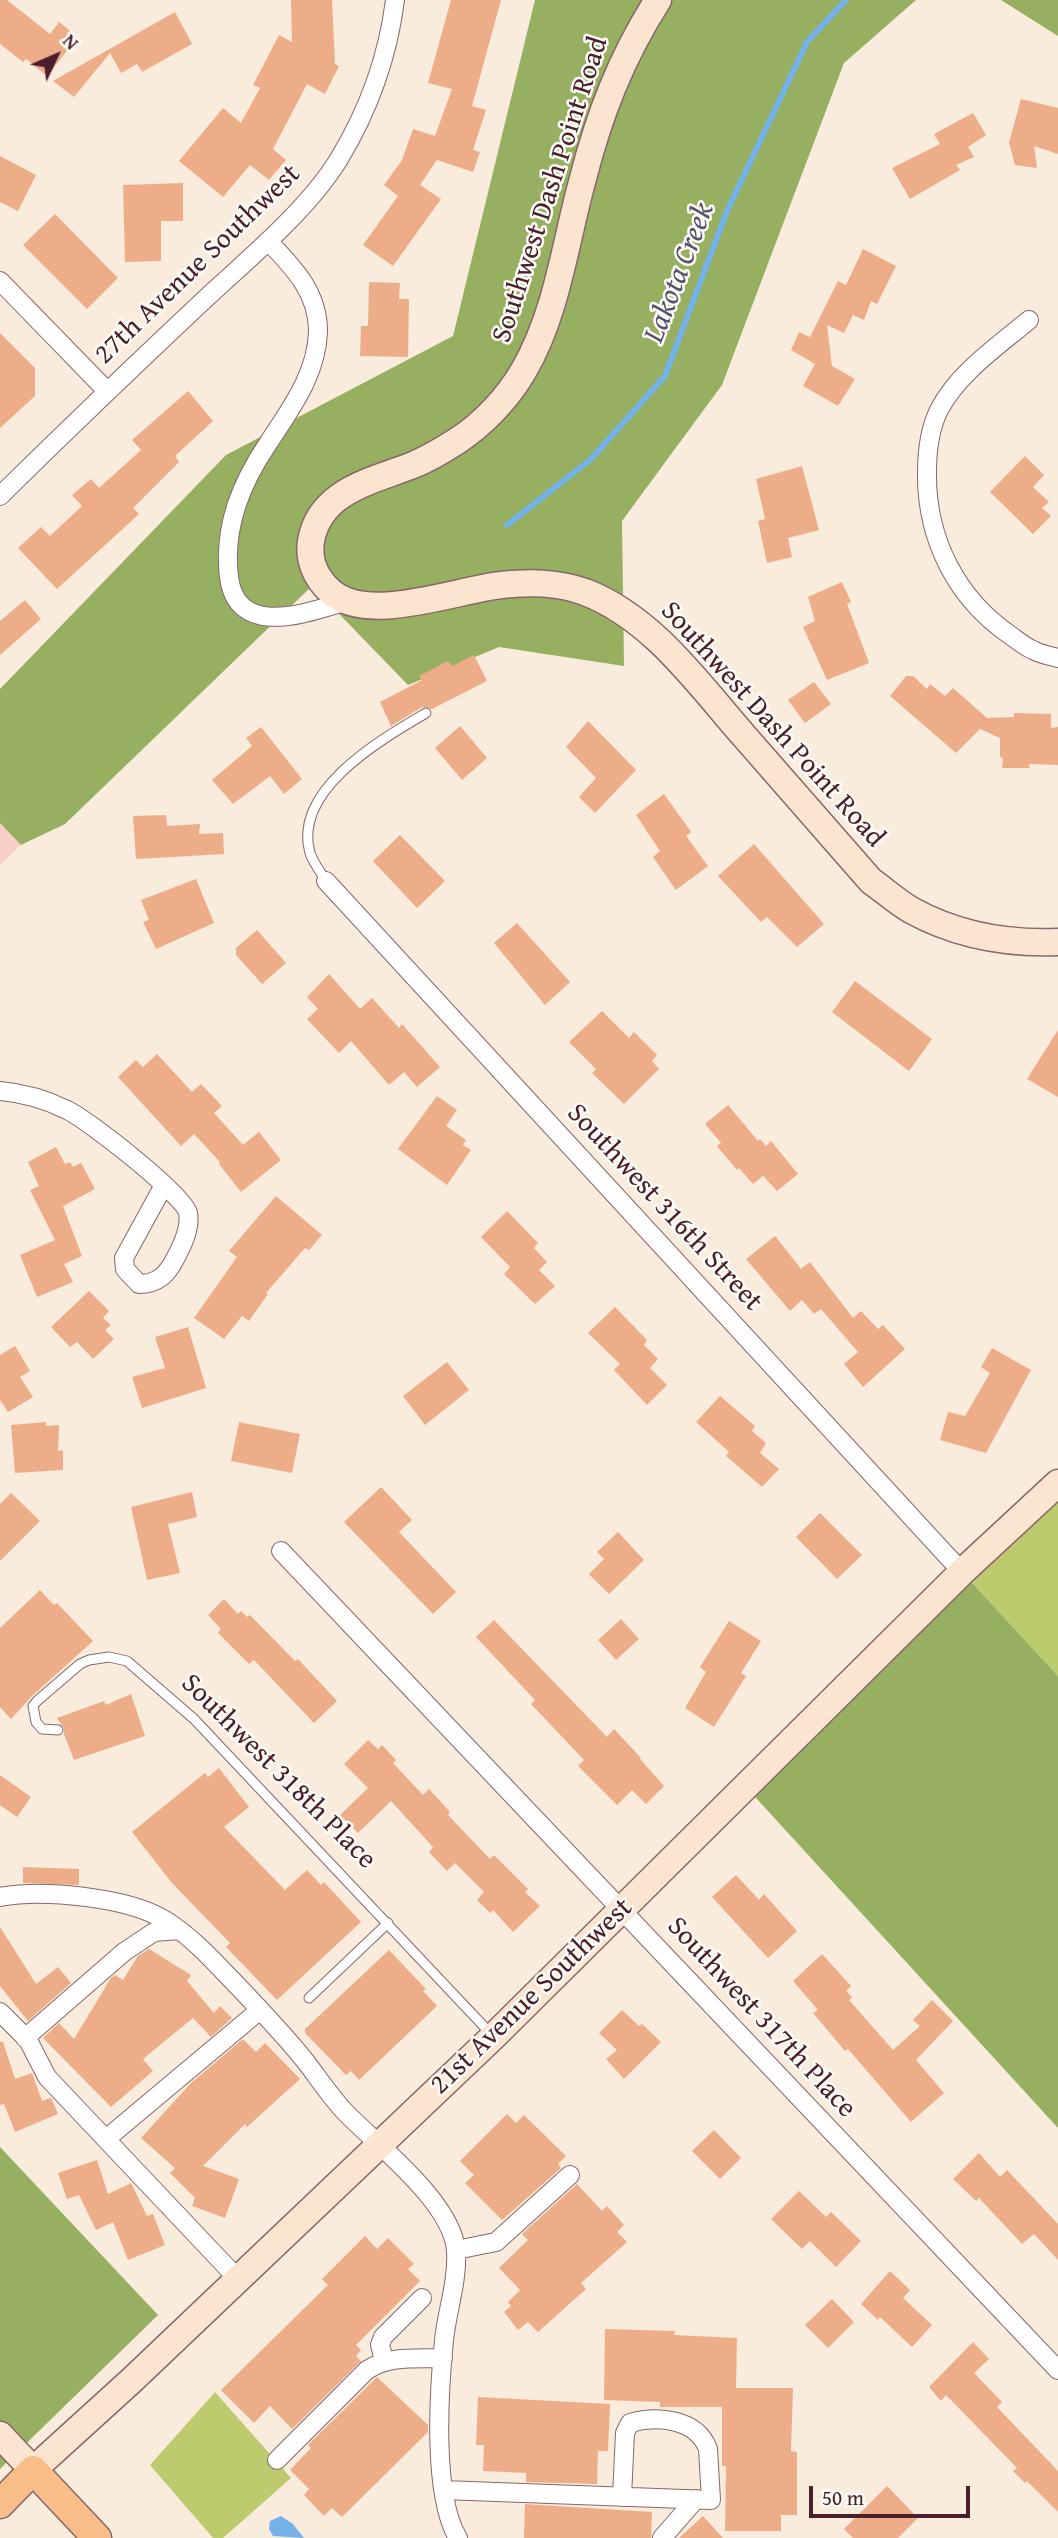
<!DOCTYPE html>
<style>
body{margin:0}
#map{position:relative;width:1058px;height:2538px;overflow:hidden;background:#f9ecdc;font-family:"Gentium Book Plus",serif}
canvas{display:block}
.north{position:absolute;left:21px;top:21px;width:70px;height:70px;-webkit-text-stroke:5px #fdfcf7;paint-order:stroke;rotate:46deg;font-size:19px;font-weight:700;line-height:28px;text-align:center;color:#4a1f2b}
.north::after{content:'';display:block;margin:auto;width:24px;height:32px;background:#4a1f2b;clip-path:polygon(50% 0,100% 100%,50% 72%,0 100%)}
.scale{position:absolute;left:809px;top:2486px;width:161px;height:32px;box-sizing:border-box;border:4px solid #4a1f2b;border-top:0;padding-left:9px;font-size:21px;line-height:24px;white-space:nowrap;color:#4a1f2b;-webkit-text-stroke:5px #fdfcf7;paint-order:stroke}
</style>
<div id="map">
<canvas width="1058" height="2538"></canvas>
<div class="north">N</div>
<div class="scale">50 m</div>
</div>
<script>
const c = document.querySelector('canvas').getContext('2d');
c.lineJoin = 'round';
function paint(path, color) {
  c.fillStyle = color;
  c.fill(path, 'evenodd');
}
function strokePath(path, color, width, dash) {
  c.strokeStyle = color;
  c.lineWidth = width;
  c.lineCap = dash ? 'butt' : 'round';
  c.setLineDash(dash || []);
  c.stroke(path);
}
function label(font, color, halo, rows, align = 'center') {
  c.font = font + ' "Gentium Book Plus",serif';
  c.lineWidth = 5;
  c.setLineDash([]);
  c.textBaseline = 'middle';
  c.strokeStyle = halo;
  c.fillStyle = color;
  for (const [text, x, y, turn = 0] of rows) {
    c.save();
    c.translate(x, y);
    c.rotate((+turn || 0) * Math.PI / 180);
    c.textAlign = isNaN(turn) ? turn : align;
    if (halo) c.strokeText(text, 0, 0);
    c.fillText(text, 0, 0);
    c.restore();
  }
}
paint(new Path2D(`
 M0 823 21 845 0 865Z`), '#f7d1c8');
paint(new Path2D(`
 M1058 1483V1676L962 1572Z
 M215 2392 291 2478 223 2538H213L150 2465Z`), '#bdcb6e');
paint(new Path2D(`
 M535 0H916L844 63 722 385 622 521 624 666 499 647 408 685 312 586 65 824 21 845 0 823V689L226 455 453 336Z
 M1001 0H1058V37V36Z
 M962 1572 1058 1676V2128L746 1787Z
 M0 2147 158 2315 0 2469Z`), '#96af61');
paint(new Path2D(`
 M281 2516 293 2524 304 2538 273 2536 269 2529 270 2521Z`), '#74b2e7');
strokePath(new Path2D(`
 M507 525 590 460 665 376 727 211 807 42 846 0`), '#74b2e7', 6);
paint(new Path2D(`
 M0 0H7L50 34 59 22 78 37 47 76 26 59 23 62 0 44Z
 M291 0H332L335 64 339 66 325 94 307 84 273 149 286 160 269 180 250 165 223 197 179 161 223 108 241 123 260 88 253 85 279 35 292 42Z
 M451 0H501L472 106 486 110 473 150 480 152 473 172 437 160 420 185 441 199 393 266 363 245 398 196 384 185 402 160 413 129 435 136 452 89 428 83Z
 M175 12 192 44 142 72 137 64 121 73 110 53 74 97 53 81Z
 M1021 99 1058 108V154L1034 146 1037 168 1015 165 1009 142Z
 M973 113 986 135 968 147 974 157 956 165 960 170 910 199 892 168 940 144 934 134Z
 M0 156 36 175 18 211 0 202Z
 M183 183V221H161V261L125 262 123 185Z
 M55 214 118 278 87 309 23 245Z
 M863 249 896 266 877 304 871 301 864 320 853 315 844 333 827 325 832 366 855 379 838 406 803 386 815 364 791 350 799 332 810 337 838 281 846 285Z
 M369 282 400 283 399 299H409L408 357 360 356 361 326H368Z
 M0 333 35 368V396L0 428Z
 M188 391 213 421 175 456 179 462 133 508 139 514 57 589 18 548 41 527 50 536 82 506 72 495 91 479 99 488 141 450 132 440Z
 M1025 456 1044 475 1033 487 1049 502 1042 508 1051 516 1033 534 990 492Z
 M802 466 819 530 788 538 792 557 767 563 758 521 765 519 756 479Z
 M842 582 851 602 847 604 869 663 827 680 803 627 815 621 808 597Z
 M25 600 41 619 0 655V621Z
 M474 655 487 681 432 709 422 707 391 726 380 702 422 680 419 676 448 661 452 666Z
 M906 676H913L927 689 930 684 945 696 953 688 987 718 1014 717V713L1051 714V728L1058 727V765L1029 764 1030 768H1002L1003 758 1000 757V738L980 729 956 753 890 696Z
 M814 682 831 704 805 723 788 700Z
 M588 721 636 770 595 813 579 797 596 778 566 747Z
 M460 726 487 758 462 780 435 748Z
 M261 727 302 779 284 794 270 776 233 804 212 780 252 746 246 738Z
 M664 794 691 832 686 836 708 866 676 890 653 857 660 851 636 815Z
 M166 815 167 826 200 824 199 834 223 833 224 854 136 859 133 816Z
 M400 835 445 881 417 908 373 861Z
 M754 844 824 924 797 947 767 917 761 922 718 876Z
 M196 879 214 923 156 949 143 922 149 920 141 900Z
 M517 923 570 982 545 1005 494 943Z
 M257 930 286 963 262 984 236 955V948Z
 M329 974 360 1009 372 998 399 1028 402 1024 440 1067 417 1087 404 1072 389 1085 351 1041 339 1053 307 1019 318 1009 307 997Z
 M855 981 932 1039 909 1071 832 1012Z
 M602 1011 629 1038 634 1032 657 1055 652 1061 659 1069 624 1104 592 1073 596 1069 569 1042Z
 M1058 1030V1097L1027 1079Z
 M157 1054 192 1092 201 1084 222 1106 214 1113 243 1145 259 1132 281 1160 241 1192 219 1164 220 1162 194 1134 181 1146 118 1077 136 1060 143 1067Z
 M437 1096 457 1110 446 1126 466 1140 463 1145 471 1150 447 1185 398 1149Z
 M728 1105 758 1141 760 1139 766 1146 771 1141 798 1174 777 1191 763 1176 753 1184 739 1168 737 1170 717 1146 721 1143 705 1124Z
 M56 1147 65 1164 70 1162 73 1167 81 1163 95 1189 63 1206 82 1256 64 1264 73 1282 37 1297 20 1255 55 1240 30 1190 39 1186 28 1162Z
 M276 1196 322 1235 309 1250 305 1248 266 1293 268 1294 249 1321 242 1316 224 1339 194 1318 237 1257 229 1251Z
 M507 1211 538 1243 534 1248 547 1262 539 1270 555 1286 535 1304 504 1274 510 1267 481 1237Z
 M775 1236 801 1269 810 1262 853 1318 861 1311 878 1329 883 1325 905 1349 863 1387 844 1364 858 1352 821 1309 814 1314 802 1300 790 1311 746 1259Z
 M89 1291 109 1311 103 1318 111 1325 105 1330 114 1339 93 1359 77 1342 70 1347 51 1327Z
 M615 1307 647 1340 644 1345 658 1359 650 1368 667 1385 647 1405 614 1370 620 1364 588 1333Z
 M188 1327 206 1388 142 1408 132 1377 165 1368 155 1337Z
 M15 1346 30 1371 20 1377 33 1397 8 1412 0 1400V1355Z
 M992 1348 1031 1370 986 1453 940 1440 948 1412 965 1416 990 1373 981 1367Z
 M447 1362 469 1390 425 1425 403 1396Z
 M720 1396 755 1426 752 1431 766 1443 760 1453 779 1469 762 1487 726 1456 729 1452 696 1422Z
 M46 1422V1426L59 1425 58 1451 63 1450V1470L15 1473 11 1425Z
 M239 1422 300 1434 292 1473 231 1461Z
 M381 1487 412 1520 399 1532 456 1592 433 1614 344 1522Z
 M192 1492 197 1517 168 1524 180 1573 147 1580 131 1507Z
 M11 1493 40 1521 0 1561V1504Z
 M820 1513 862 1555 837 1579 796 1537Z
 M618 1532 644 1560 609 1594 589 1574 604 1559 597 1552Z
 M40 1590 54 1605 57 1603 93 1641 32 1696 11 1719 0 1707V1628Z
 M224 1599 238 1614 241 1611 247 1617 250 1615 295 1661 298 1659 337 1701 314 1723 254 1660 249 1664 218 1633 221 1629 208 1615Z
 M621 1619 639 1639 616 1660 598 1640Z
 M494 1620 607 1737 614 1729 641 1758 640 1759 664 1786 646 1804 632 1790 617 1805 578 1766 584 1760 531 1704 535 1700 476 1637Z
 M729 1621 761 1641 741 1673 746 1676 714 1727 685 1708 706 1672 700 1667Z
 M131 1694 145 1736 74 1760 64 1734V1728L57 1718 104 1701 106 1705Z
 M368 1740 378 1749 382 1745 396 1760 393 1763 423 1795 429 1789 450 1812 448 1815 490 1859 494 1855 528 1889 525 1892 540 1906 513 1932 493 1910 490 1913 477 1900 484 1892 455 1863 447 1871 429 1852 433 1847 391 1801 358 1833 340 1815 368 1788 344 1764Z
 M219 1768 249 1807 224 1827 285 1890 307 1870 321 1885 324 1882 361 1922 277 2000 226 1947 230 1943 172 1883 132 1832 205 1773 208 1777Z
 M0 1775 31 1797 17 1817 0 1805Z
 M23 1867 79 1869V1885L23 1883Z
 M736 1875 759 1900 764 1894 797 1931 768 1958 712 1897Z
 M0 1927 36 1984 58 1967 71 1983 28 2021 0 1986Z
 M149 1949 191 1975 187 1981 214 2013 220 2006 232 2018 211 2037 193 2018 143 2059 153 2071 111 2107 43 2038 59 2023 74 2039 111 1978 115 1975 123 1980 138 1956Z
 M389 1950 426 1989 423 1991 437 2006 359 2080 351 2071 346 2075 305 2033V2029Z
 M822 1954 851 1986 846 1991 852 1997 849 2000 893 2050 920 2026 913 2020 932 2000 953 2021 916 2060 944 2093 911 2122 848 2049 845 2051 813 2013 818 2010 793 1981Z
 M622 2010 639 2026 642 2024 661 2042 624 2079 606 2059 617 2050 599 2033Z
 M243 2039 256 2052 265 2043 300 2079 247 2127 245 2124 203 2166 239 2179 225 2218 192 2206 195 2198 170 2173 175 2168 141 2138 191 2083Z
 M0 2042H3L15 2079 32 2073 42 2101 51 2098 58 2114 15 2132 4 2104 0 2105Z
 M507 2114 516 2123 524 2115 566 2156 558 2164 561 2168 502 2220 465 2183 474 2175 460 2161Z
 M714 2130 741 2158 720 2179 692 2151Z
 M979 2153 1000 2177 1007 2170 1058 2224V2260L1034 2234 1022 2244 979 2198 976 2201 953 2179Z
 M97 2160 108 2194 131 2183 147 2216 153 2214 165 2245 128 2260 113 2222 96 2230 79 2195 67 2199 58 2173Z
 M577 2184 602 2211 607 2206 624 2225 617 2232 627 2242 581 2283 586 2289 538 2332 528 2322 518 2330 504 2312 511 2306 508 2302 520 2290 499 2268 528 2240 522 2234Z
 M799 2191 826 2217 831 2212 861 2241 836 2267 810 2241 802 2249 771 2219Z
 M365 2236 377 2249 388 2238 414 2264 408 2269 420 2281 356 2345 361 2350 356 2356 361 2361 292 2429 270 2406 254 2423 221 2390 328 2285 322 2279Z
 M890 2271 910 2290 903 2298 932 2325 912 2347 880 2317 878 2320 861 2304Z
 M832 2299 854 2322 828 2348 805 2325Z
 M605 2329 675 2331 674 2335 737 2338 736 2388H793L791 2451 797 2452V2515H781V2531H725L726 2466H722V2407H660V2402L604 2400Z
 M973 2342 989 2359 974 2373 1002 2402 997 2407 1058 2471V2512L1027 2481 1025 2483 1013 2471 1017 2468 946 2395 941 2401 929 2387Z
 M377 2377 428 2425V2432L342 2517 332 2508 324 2516 304 2495 309 2489 290 2470 311 2448 308 2445Z
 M478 2397 610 2404 608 2451H598L597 2484 526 2482V2473L483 2471 484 2445H476Z
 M887 2486 918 2518 898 2538H853L844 2529Z
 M525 2504 652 2512 651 2538H524Z
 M703 2516 723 2538H679Z`), '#eead89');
const lane = new Path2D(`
 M326 881C321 873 313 862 310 853 292 790 382 739 426 713
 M58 1730 42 1729 36 1722 33 1706 37 1701 80 1664 89 1660 109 1657 127 1661 194 1719 492 2035
 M309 1998 388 1923`);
const street = new Path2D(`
 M268 241C293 267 318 292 318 331 317 374 291 408 269 442 241 483 223 527 229 577 237 639 306 613 344 602
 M0 281 107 391
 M1029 320C998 346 958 373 939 410 929 430 927 451 927 472 926 538 956 598 1010 635 1017 640 1025 647 1033 650 1040 654 1050 656 1058 658
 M0 496C67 430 135 365 203 301 248 259 307 211 339 159 368 111 388 56 395 0
 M326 881 962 1572
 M0 1091C23 1093 45 1099 67 1110 87 1119 184 1195 188 1213 191 1228 182 1246 175 1259 167 1275 157 1284 139 1284L125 1269 124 1258 164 1185
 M281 1551 1058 2370
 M0 1897C43 1889 127 1897 165 1920 189 1935 209 1956 228 1976 255 2004 282 2032 306 2062 319 2079 331 2097 345 2112 377 2145 453 2203 456 2251 458 2280 447 2311 444 2340 439 2390 432 2495 458 2538
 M0 2012 28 2040 47 2077 238 2279
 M25 2038 124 1952 154 1932 179 1930
 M106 2139 260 2010
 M456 2250 496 2242 570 2175
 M384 2360 380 2345 383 2337 422 2298
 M277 2460 367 2370C390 2355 417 2359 443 2358
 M443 2490 711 2500 708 2449C697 2419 658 2415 630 2423L625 2433 622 2497
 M662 2538 696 2499`);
const secondary = new Path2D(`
 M658 0C621 58 599 115 582 182 565 244 557 313 524 370 508 398 483 424 457 441 443 450 428 459 413 465 373 481 320 490 311 541 308 560 316 578 330 591 367 625 456 590 501 585 530 582 557 582 585 592 653 618 699 685 745 737 787 785 829 833 871 881 884 890 897 902 911 910 956 935 1007 944 1058 942
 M0 2435 33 2470 132 2380 494 2036 962 1572 1058 1483`);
const primary = new Path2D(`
 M0 2504 33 2470 97 2538`);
strokePath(lane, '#876769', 11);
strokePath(street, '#876769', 20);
strokePath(secondary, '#876769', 29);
strokePath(primary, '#876769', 31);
strokePath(lane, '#fff', 9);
strokePath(street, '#fff', 18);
strokePath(secondary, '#fce5d0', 26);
strokePath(primary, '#f8bd89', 28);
label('28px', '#4a1f2b', '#fdfcf7', [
 ["Southwest Dash Point Road",551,190,-72],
 ["27th Avenue Southwest",198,265,-44],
 ["Southwest Dash Point Road",772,725,48],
 ["Southwest 316th Street",664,1208,47],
 ["Southwest 318th Place",278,1772,45],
 ["21st Avenue Southwest",532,1997,-44],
 ["Southwest 317th Place",761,2018,47]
]);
label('italic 30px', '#59526d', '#fdfcf7', [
 ["Lakota Creek",680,273,-69]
]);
</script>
